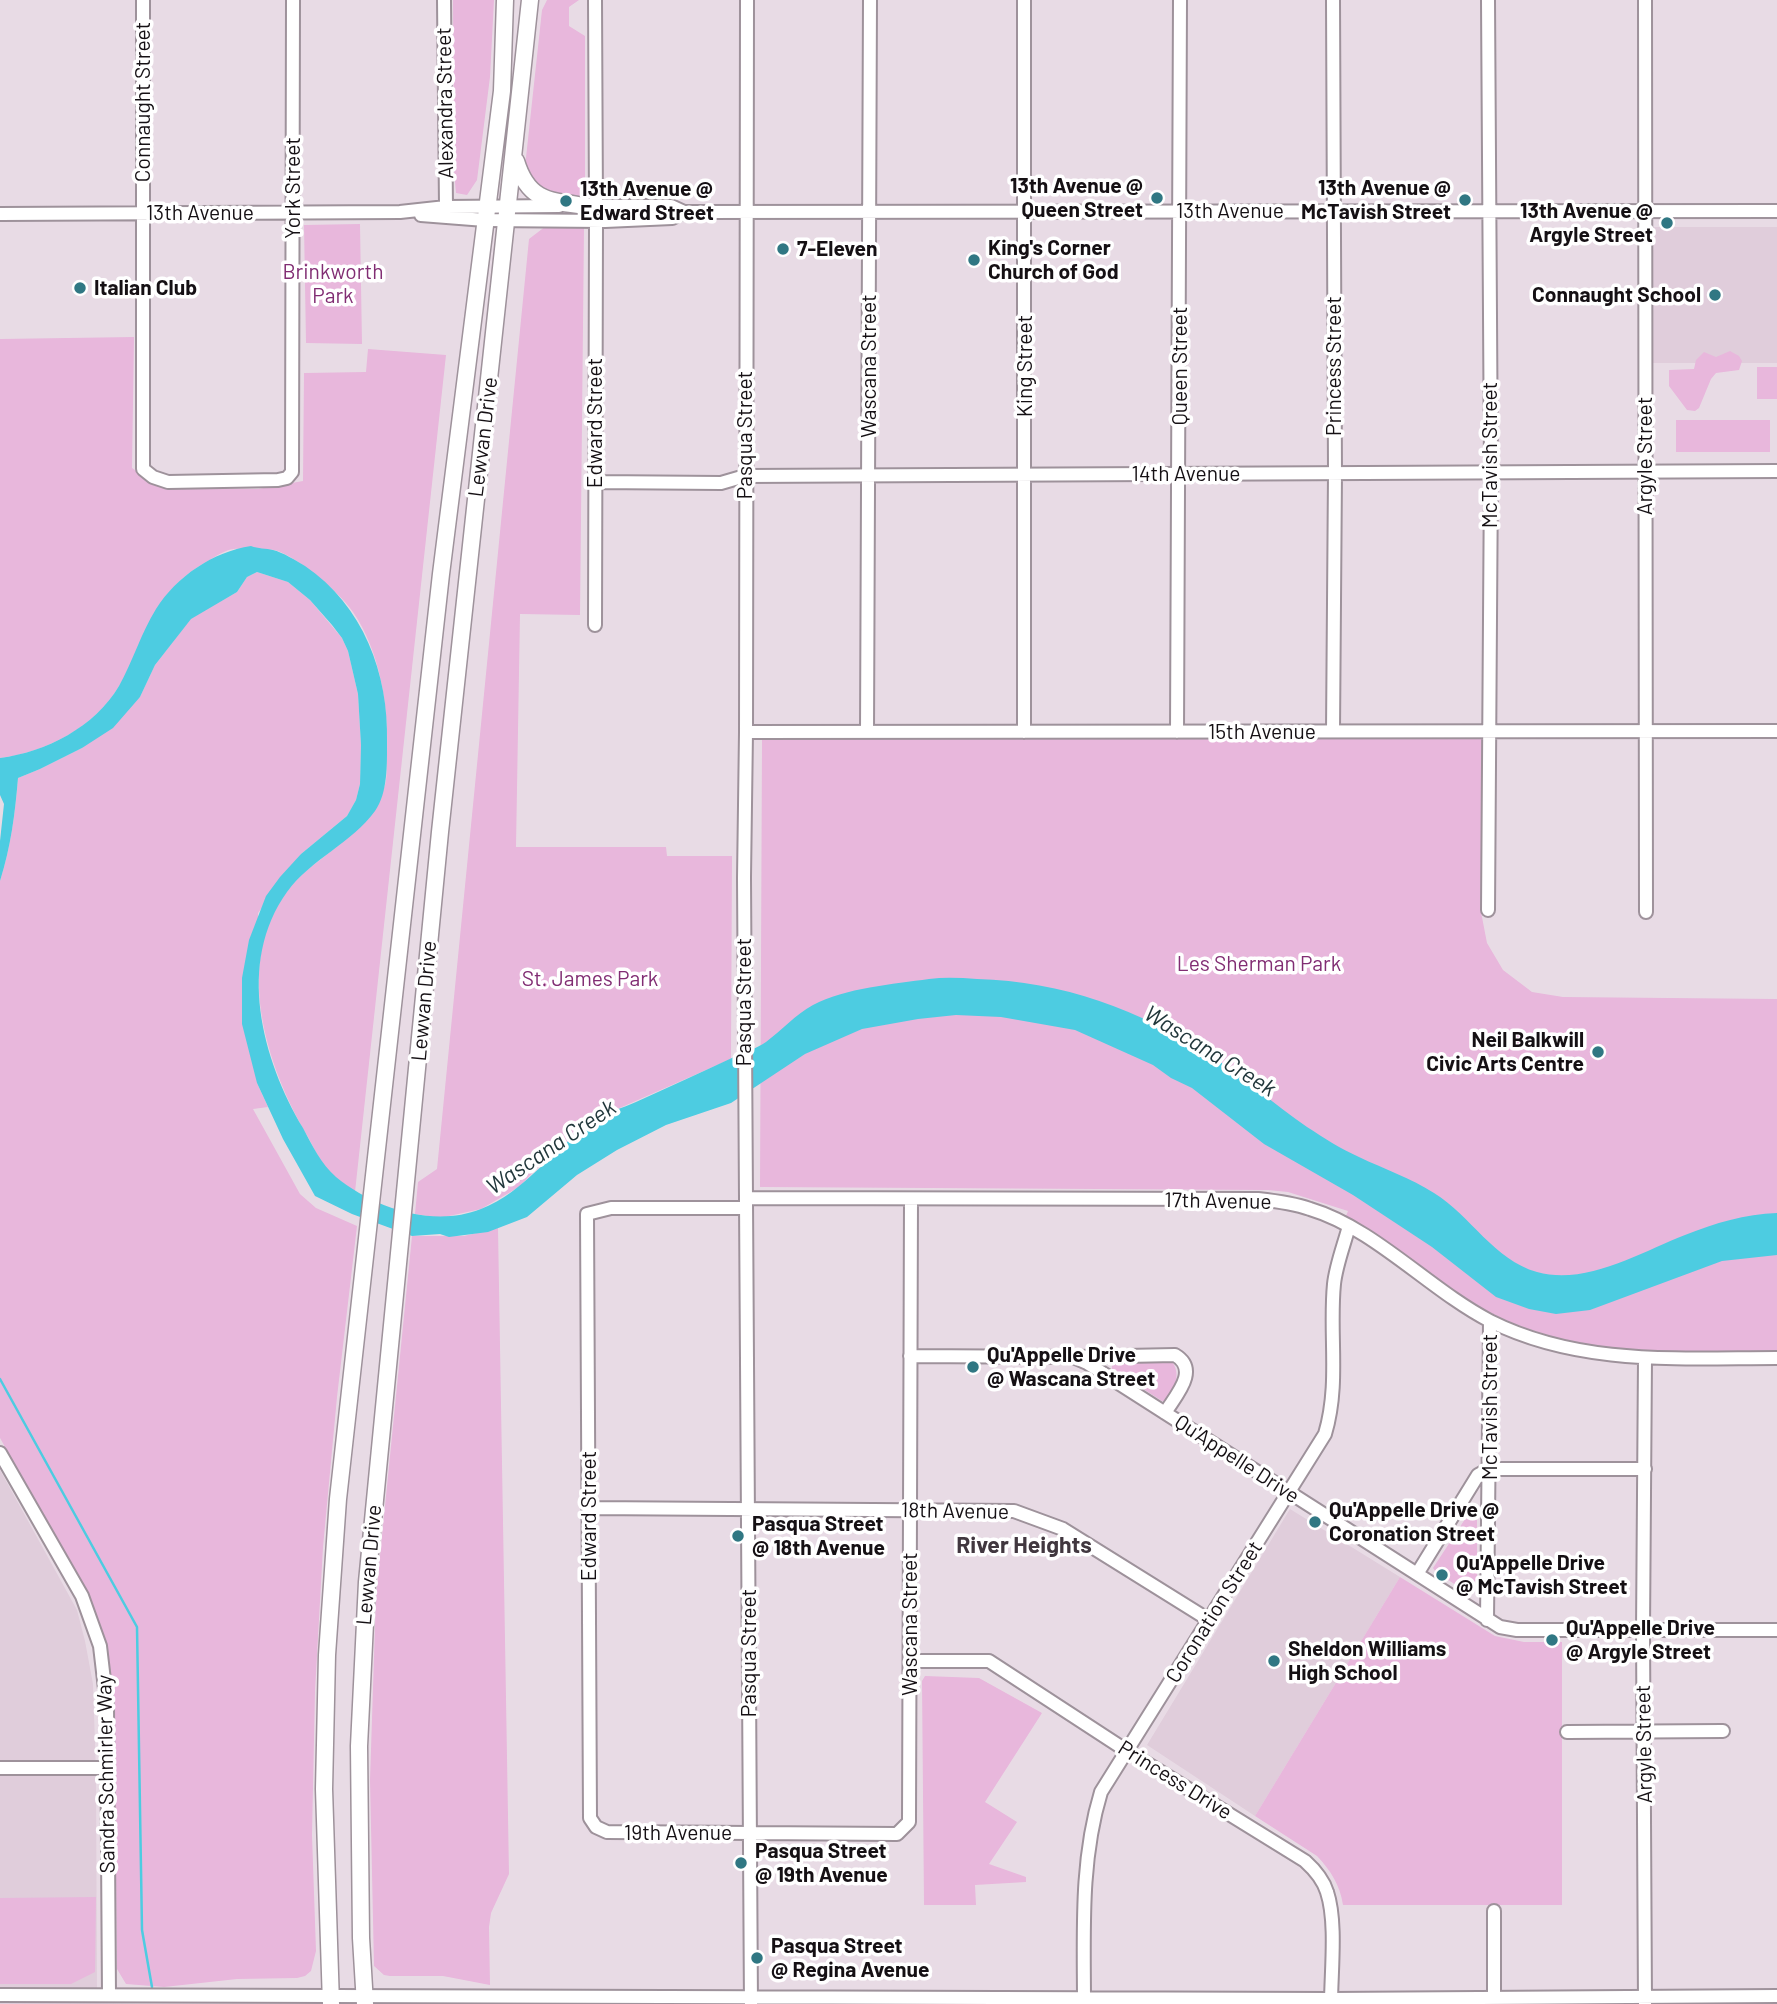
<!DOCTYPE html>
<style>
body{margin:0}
canvas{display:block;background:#e8dbe5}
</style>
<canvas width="1777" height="2004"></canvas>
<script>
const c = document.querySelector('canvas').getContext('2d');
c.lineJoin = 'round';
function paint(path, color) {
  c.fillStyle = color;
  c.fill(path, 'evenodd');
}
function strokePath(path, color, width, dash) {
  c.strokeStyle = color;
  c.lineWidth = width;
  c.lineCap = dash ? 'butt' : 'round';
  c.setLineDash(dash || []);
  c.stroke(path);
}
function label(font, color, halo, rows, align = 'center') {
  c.font = font + ' Barlow,sans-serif';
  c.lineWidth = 7;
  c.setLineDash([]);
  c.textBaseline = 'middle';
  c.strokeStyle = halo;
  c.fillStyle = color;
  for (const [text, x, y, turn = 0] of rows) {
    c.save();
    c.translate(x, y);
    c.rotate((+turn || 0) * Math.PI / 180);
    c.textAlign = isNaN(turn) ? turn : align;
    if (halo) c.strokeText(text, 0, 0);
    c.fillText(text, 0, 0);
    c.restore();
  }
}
paint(new Path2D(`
 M1653 227H1777V363H1653Z
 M0 1470 77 1610 85 1641 93 1684 96 1773 97 2003 138 2004H0Z
 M1290 1509 1400 1577 1255 1816 1147 1745Z`), '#e0cddb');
paint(new Path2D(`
 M453 0H494L490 77 477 180 467 195 456 193 454 170Z
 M547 0H579L569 7V26L585 36V193L577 198C549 195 537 194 525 167L542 10Z
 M360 224 362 344 306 343 304 225Z
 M546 226 584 228 580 615 520 614 516 847H666L667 856H732L731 1059 597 1118 543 1162 519 1187 481 1209 440 1218 415 1214 418 1182 437 1169 529 239Z
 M134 337 132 468 162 488 258 489 303 481 304 373 366 372 368 349 446 355 355 1192C347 1185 336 1179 329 1171 320 1162 314 1148 308 1137 266 1066 231 958 291 886 308 866 332 853 351 834 359 827 365 816 371 807 375 801 382 794 384 788 388 779 386 764 387 754 389 708 380 651 353 612 344 599 330 587 317 576 308 568 285 552 274 550 269 549 262 551 257 551 250 551 241 548 234 549 225 550 216 556 208 561 148 594 151 636 118 688 93 728 46 752 0 758V339Z
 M1730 351 1739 356 1742 361 1739 370 1716 373 1711 379 1699 408 1695 411 1687 410 1669 386V370L1694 369 1696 360 1704 352 1716 357Z
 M1757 367H1777V399H1757Z
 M1676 420H1770V452H1676Z
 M257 572 288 582 310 600 342 638 348 651 358 694 361 745 360 784 356 800 347 816 301 854 258 913 257 1083 268 1107 253 1109 300 1194 316 1208 357 1226 337 1397 323 1547 315 1691 312 1835 316 1951 311 1971 305 1976 297 1978 237 1979 164 1987 126 1984 117 1969 114 1692 106 1647 89 1596 0 1438V881C11 846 15 814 18 778L40 769 82 748 140 697 155 665 191 618 237 592 247 577Z
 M1483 736 1481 912 1487 943 1503 970 1532 992 1563 997 1777 999V1352C1668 1351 1567 1360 1469 1301 1426 1275 1391 1238 1346 1216L1348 1211 1288 1192 1268 1190 760 1187 762 738Z
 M498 1228 509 1874 491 1913 489 1927 490 1985 443 1976H390L384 1975 374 1966 370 1780 376 1596 412 1236H464Z
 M1112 1363H1173C1181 1376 1174 1388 1167 1401H1162L1112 1369Z
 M1471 1510 1477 1515V1580L1472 1588 1465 1591 1436 1572 1433 1568Z
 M1400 1577 1495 1636 1524 1642H1562V1905H1343C1340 1885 1331 1871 1317 1856L1255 1816Z
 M925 1676 979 1678 1042 1713 985 1802 1017 1822 989 1864 1026 1877V1882L975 1885 976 1905H924L922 1681Z
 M96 1897 95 1972 71 1984H0V1898Z`), '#e8b7dc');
paint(new Path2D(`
 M251 546C258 549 266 548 273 550 282 552 297 561 305 566 363 605 389 674 387 742 387 764 388 793 375 811 352 843 311 859 287 892 236 963 262 1059 303 1128 312 1145 321 1164 336 1177 374 1208 433 1228 481 1209 525 1192 554 1148 593 1121 606 1113 622 1108 636 1102 669 1087 702 1072 734 1057 745 1053 757 1048 766 1042 782 1030 796 1014 813 1005 845 988 894 984 929 979 945 977 961 978 977 979 1062 981 1140 1010 1212 1056 1245 1078 1275 1105 1307 1127 1324 1138 1341 1149 1359 1157 1384 1169 1411 1178 1434 1193 1471 1216 1494 1260 1537 1272 1586 1286 1641 1252 1685 1235 1715 1223 1745 1214 1777 1213V1255L1722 1261 1590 1310 1556 1314 1529 1309 1496 1297 1432 1247 1353 1195 1264 1144 1192 1088 1171 1078 1153 1065 1075 1030 1001 1017 956 1015 918 1019 862 1029 805 1054 731 1103 666 1125 617 1150 577 1175 527 1217 488 1232 449 1237 440 1234 412 1236 352 1214 315 1196 283 1139 257 1083 242 1024V978L249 940 266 896 280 877 301 854 347 816 356 800 360 784 361 745 358 694 348 651 342 638 332 625 310 600 288 582 257 572 247 577 237 592 191 619 155 665 140 697 113 728 82 748 40 769 18 778C15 814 11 846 0 881V841L4 804 0 795V758C46 752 95 727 119 686 133 661 141 633 156 609 177 576 213 552 251 546Z`), '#4dcce1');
strokePath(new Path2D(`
 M0 1379 137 1627 142 1930 152 1987`), '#4dcce1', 2.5);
const minor = new Path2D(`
 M143 0V469L153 477 168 482 278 480 287 478 292 472 293 0
 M444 0 446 207
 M595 0 596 206
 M747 0 746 732 744 878 751 2004
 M1024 0V732
 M1645 0 1646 912
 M578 206H671L684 212 1777 211
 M0 214 400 212 446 207 559 206
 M421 215 485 220 605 221 672 218 684 212
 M595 482 721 483 745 476 1777 471
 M595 625 596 221
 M1333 731 1335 473 1333 0
 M746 732 1777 731
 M867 732 870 0
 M1177 732 1180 0
 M1488 910 1491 472 1488 0
 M746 1198 1258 1199C1276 1201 1293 1203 1310 1209 1374 1228 1430 1290 1490 1321 1580 1366 1679 1358 1777 1358
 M746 1208H611L587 1214 590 1818 596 1827 607 1832 897 1834 909 1822 911 1199
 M910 1356 1073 1357 1087 1363 1500 1627 1517 1630H1777
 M1076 1357 1175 1355C1200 1370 1176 1395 1165 1413
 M0 1453 82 1596 100 1646 107 1706 109 1995
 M589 1508 1014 1511 1063 1529 1209 1620
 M1417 1574 1478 1475 1489 1469H1645
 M1487 1620 1490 1321
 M910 1661H989L1127 1751 1305 1861C1315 1870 1323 1879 1327 1892 1337 1922 1331 1972 1331 2004
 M1567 1732 1723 1731
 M0 1768H107
 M0 1995 1331 1999 1777 1996
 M1084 2004C1084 1932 1080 1861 1101 1792L1325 1434C1340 1384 1329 1334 1334 1284 1336 1265 1344 1245 1349 1226
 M1494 2004V1911
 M1645 2004 1643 1631 1645 1358`);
const major = new Path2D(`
 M516 161C528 201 549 201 586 206
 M331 2004 324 1789 327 1655 338 1499 441 574 502 91 505 0
 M365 2004 361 1938 359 1746 367 1582 440 832 530 0`);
strokePath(minor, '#9e929b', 16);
strokePath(major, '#9e929b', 19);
strokePath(minor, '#fff', 12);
strokePath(major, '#fff', 16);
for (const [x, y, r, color] of [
 [1157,198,7,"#307783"],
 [1465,200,7,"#307783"],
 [566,201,7,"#307783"],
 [1667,223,7,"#307783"],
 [783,249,7,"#307783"],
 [974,260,7,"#307783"],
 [80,288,7,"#307783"],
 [1715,295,7,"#307783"],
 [1598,1052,7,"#307783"],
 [973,1367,7,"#307783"],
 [1315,1522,7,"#307783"],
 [738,1536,7,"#307783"],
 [1442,1575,7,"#307783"],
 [1552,1640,7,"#307783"],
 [1274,1661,7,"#307783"],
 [741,1863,7,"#307783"],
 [757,1958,7,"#307783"]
]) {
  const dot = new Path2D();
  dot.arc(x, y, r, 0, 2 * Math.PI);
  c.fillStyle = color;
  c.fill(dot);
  strokePath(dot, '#fff', 2.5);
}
label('21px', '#151014', '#fff', [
 ["Connaught Street",143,102,-90],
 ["Alexandra Street",445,103,-91],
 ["York Street",293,188,-90],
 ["13th Avenue",1230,211],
 ["13th Avenue",200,213],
 ["Wascana Street",869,366,-90],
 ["King Street",1025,366,-90],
 ["Queen Street",1180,366,-90],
 ["Princess Street",1334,366,-90],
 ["Edward Street",595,423,-90],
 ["Pasqua Street",745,435,-90],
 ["Lewvan Drive",483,437,-83],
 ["McTavish Street",1490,455,-90],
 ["Argyle Street",1645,456,-90],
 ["14th Avenue",1186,474],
 ["15th Avenue",1262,732],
 ["Lewvan Drive",424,1001,-85],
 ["Pasqua Street",744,1002,-90],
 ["17th Avenue",1218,1201,1],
 ["McTavish Street",1490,1407,-90],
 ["Qu'Appelle Drive",1237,1459,33],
 ["18th Avenue",955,1511,1],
 ["Edward Street",589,1516,-90],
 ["Lewvan Drive",369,1565,-85],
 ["Coronation Street",1214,1612,-58],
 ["Wascana Street",910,1624,-90],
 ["Pasqua Street",749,1653,-90],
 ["Argyle Street",1644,1744,-91],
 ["Sandra Schmirler Way",106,1774,-91],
 ["Princess Drive",1175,1780,32],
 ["19th Avenue",678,1833]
]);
label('bold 21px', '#151014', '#fff', [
 ["13th Avenue @",1143,186,"right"],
 ["Queen Street",1143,210,"right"],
 ["13th Avenue @",1451,188,"right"],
 ["McTavish Street",1451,212,"right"],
 ["13th Avenue @",580,189],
 ["Edward Street",580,213],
 ["13th Avenue @",1653,211,"right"],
 ["Argyle Street",1653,235,"right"],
 ["King's Corner",988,248],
 ["Church of God",988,272],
 ["7-Eleven",797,249],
 ["Italian Club",94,288],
 ["Connaught School",1701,295,"right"],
 ["Neil Balkwill",1584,1040,"right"],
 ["Civic Arts Centre",1584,1064,"right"],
 ["Qu'Appelle Drive",987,1355],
 ["@ Wascana Street",987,1379],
 ["Qu'Appelle Drive @",1329,1510],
 ["Coronation Street",1329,1534],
 ["Pasqua Street",752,1524],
 ["@ 18th Avenue",752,1548],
 ["Qu'Appelle Drive",1456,1563],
 ["@ McTavish Street",1456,1587],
 ["Qu'Appelle Drive",1566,1628],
 ["@ Argyle Street",1566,1652],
 ["Sheldon Williams",1288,1649],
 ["High School",1288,1673],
 ["Pasqua Street",755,1851],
 ["@ 19th Avenue",755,1875],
 ["Pasqua Street",771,1946],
 ["@ Regina Avenue",771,1970]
], 'left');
label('21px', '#812d73', '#fff', [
 ["Brinkworth",333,272],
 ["Park",333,296],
 ["Les Sherman Park",1259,964],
 ["St. James Park",590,979]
]);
label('italic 23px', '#21373b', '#fff', [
 ["Wascana Creek",1210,1051,32],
 ["Wascana Creek",551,1147,-34]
]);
label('bold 23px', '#41373f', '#fff', [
 ["River Heights",1024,1545]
]);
</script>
